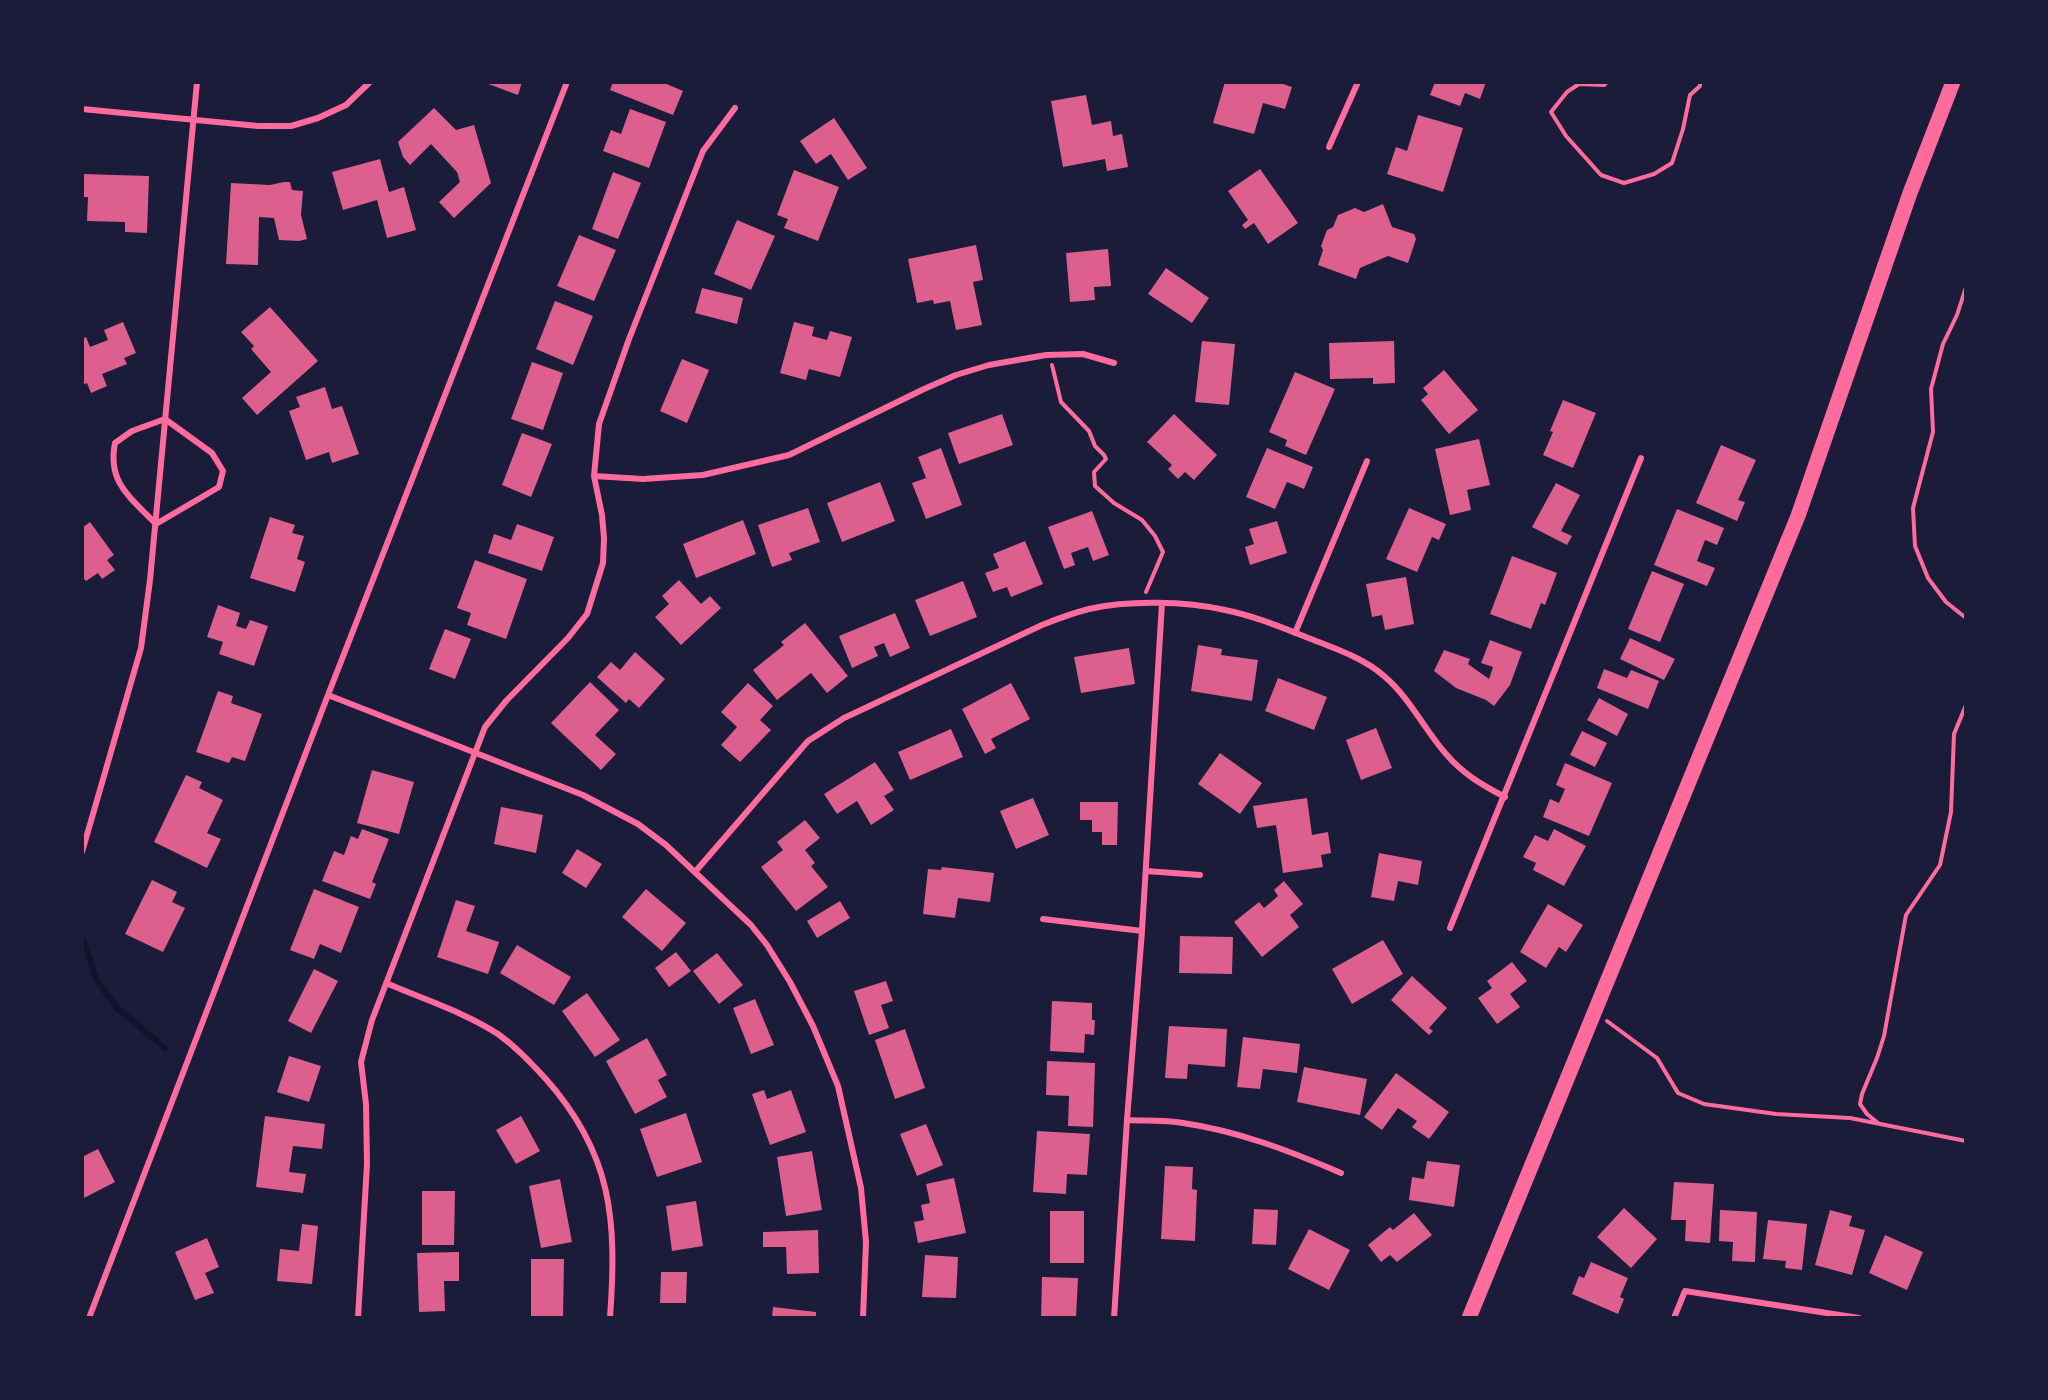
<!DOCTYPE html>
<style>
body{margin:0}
#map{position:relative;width:2048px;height:1400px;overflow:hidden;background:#1b1b3a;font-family:"Public Sans",sans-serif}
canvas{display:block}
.frame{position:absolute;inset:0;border:84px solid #1b1b3a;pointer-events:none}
</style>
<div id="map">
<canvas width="2048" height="1400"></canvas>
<div class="frame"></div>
</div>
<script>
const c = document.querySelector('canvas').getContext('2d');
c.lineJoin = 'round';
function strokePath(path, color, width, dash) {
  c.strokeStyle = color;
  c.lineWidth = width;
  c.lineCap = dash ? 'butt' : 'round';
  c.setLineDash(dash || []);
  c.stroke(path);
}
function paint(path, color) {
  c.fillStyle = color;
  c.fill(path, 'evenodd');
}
strokePath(new Path2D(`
 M84 942 96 979 117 1008 165 1048`), '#12122b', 6);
paint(new Path2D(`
 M483 82H522L518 95Z
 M613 82H662L683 91 673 115 610 90Z
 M1225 82H1277L1292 87 1285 109 1263 103 1254 134 1213 123Z
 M1435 82H1486L1480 99 1465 93 1460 106 1430 95Z
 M1086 95 1092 125 1111 121 1113 136 1122 134 1128 167 1107 171 1105 159 1063 167 1051 101Z
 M434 108 456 130 474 125 491 183 454 218 439 202 460 182 457 172 431 144 410 165 403 157 398 142Z
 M630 109 666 122 649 168 603 151 611 130 621 134Z
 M1418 115 1463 128 1443 192 1387 174 1396 147 1407 151Z
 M834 118 867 168 848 180 831 154 816 164 800 141Z
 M380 159 389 192 404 187 416 230 387 238 377 200 343 210 332 172Z
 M1260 169 1298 223 1268 244 1254 223 1245 229 1242 225 1248 220 1228 191Z
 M794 170 839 187 818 241 784 228 788 219 777 215Z
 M613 172 641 183 618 239 592 229Z
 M82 174 149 176 147 233 125 232V222L87 221 88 197H82Z
 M284 182H290L292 190 303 191 301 215 307 239 299 241 279 240 274 218 259 217 258 265 226 264 231 183 270 185Z
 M1383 204 1392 227 1414 234 1416 239 1408 263 1388 256 1360 268 1356 279 1318 265 1323 250 1321 246 1327 230 1333 227 1338 215 1355 208 1364 212Z
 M737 220 775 236 751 290 714 274Z
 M579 235 616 250 594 301 557 286Z
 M976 245 983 280 973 282 982 325 956 330 950 301 934 304 933 300 917 303 908 259Z
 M1108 249 1111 286 1094 287 1095 300 1070 302 1066 253Z
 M1166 268 1209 298 1192 323 1148 294Z
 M702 288 743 298 737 324 695 313Z
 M555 301 593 316 573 365 536 349Z
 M270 307 318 361 257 415 242 398 271 372 251 349 254 346 241 332Z
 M123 322 136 353 124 358 127 364 102 374 107 386 91 393 87 383 82 385V339L86 337 90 347 108 340 104 330Z
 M794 322 814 327 812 336 827 340 830 331 852 337 840 377 809 369 806 380 780 373Z
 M1202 341 1235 344 1229 405 1195 402Z
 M1394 341 1395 383 1373 384V378L1330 379 1329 343Z
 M682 359 709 370 687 423 660 411Z
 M532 362 563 373 543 430 511 419Z
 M1444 370 1478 410 1449 434 1421 400 1428 394 1423 388Z
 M1295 372 1335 389 1306 455 1285 446 1287 440 1269 432Z
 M325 387 332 409 342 406 359 454 332 463 329 452 306 460 289 411 300 407 296 397Z
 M1563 400 1596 413 1573 468 1543 455 1553 432 1550 431Z
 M1002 414 1013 445 959 464 948 433Z
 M1174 414 1217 455 1194 480 1185 472 1178 479 1168 469 1172 465 1147 442Z
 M522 433 552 444 531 497 502 485Z
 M1479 439 1490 485 1467 490 1471 510 1450 515 1435 449Z
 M1721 445 1756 460 1738 500 1745 502 1737 521 1696 503Z
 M941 448 962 505 926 519 912 483 926 478 918 457Z
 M1267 448 1313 467 1304 489 1287 482 1275 509 1246 497Z
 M880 482 895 521 842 542 827 503Z
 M1556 483 1580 495 1561 531 1572 536 1567 545 1532 527Z
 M808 508 820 542 789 553 792 560 772 567 758 525Z
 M1409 508 1446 524 1439 540 1432 537 1417 572 1386 559Z
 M1677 509 1724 528 1717 545 1705 540 1697 561 1715 568 1707 586 1654 565Z
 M1092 511 1109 555 1093 561 1088 547 1071 553 1075 565 1064 569 1048 527Z
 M270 517 295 525 292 533 304 536 297 559 305 562 295 592 250 578Z
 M743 520 756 554 696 578 683 544Z
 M1277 521 1287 553 1250 565 1245 547 1254 544 1249 529Z
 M90 522 114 555 107 560 115 570 102 579 98 573 86 581 82 577V528Z
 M517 524 554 537 542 571 488 553 494 534 511 540Z
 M1025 541 1043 584 1011 597 1007 587 993 592 985 573 999 568 993 554Z
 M1512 556 1557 573 1545 605 1541 603 1531 629 1490 614Z
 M475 560 527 579 506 639 467 625 471 613 457 608Z
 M1652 571 1684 584 1660 642 1628 629Z
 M1406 577 1414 624 1385 630 1382 615 1372 617 1366 584Z
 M679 580 701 604 710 596 721 608 681 645 655 617 669 604 662 596Z
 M963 581 977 617 930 636 915 600Z
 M218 605 240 613 236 626 246 629 250 620 268 626 254 666 219 654 223 642 207 637Z
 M895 613 910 648 890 657 884 643 874 647 878 656 852 668 839 636Z
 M805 623 848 676 827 693 811 673 777 700 753 670 784 645 781 642Z
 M445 629 471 639 455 679 429 669Z
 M1630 638 1675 659 1664 680 1620 659Z
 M1490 640 1522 652 1510 685 1494 706 1486 700 1456 688 1434 671 1444 650 1470 659 1468 664 1489 679 1493 667 1481 663Z
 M1198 645 1222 649 1221 655 1258 660 1252 701 1191 691Z
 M1129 648 1135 684 1081 693 1074 657Z
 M635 652 665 679 639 708 629 699 626 703 597 677 611 662 620 670Z
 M1604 669 1627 678 1631 670 1659 681 1648 709 1597 688Z
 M1278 678 1327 697 1314 730 1265 711Z
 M590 682 619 710 595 735 616 754 601 770 551 723Z
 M748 683 773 706 760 720 771 730 740 762 721 745 737 727 721 712Z
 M1011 683 1030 719 991 739 996 748 985 754 962 709Z
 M218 691 233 696 231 703 262 714 245 761 232 757 229 763 196 752Z
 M1599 698 1628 714 1617 736 1587 720Z
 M1376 728 1392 768 1361 780 1346 740Z
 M951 729 963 757 910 780 898 752Z
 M1582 731 1607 743 1595 767 1570 755Z
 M1220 753 1262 783 1240 814 1198 784Z
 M875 762 894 790 884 796 894 810 871 825 857 801 837 814 824 794Z
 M1565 763 1612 783 1589 836 1543 817 1550 799 1559 803 1565 789 1556 785Z
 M372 770 414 782 399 834 357 823Z
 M186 775 202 782 199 788 223 800 207 833 221 839 207 868 154 842Z
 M1033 798 1049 835 1016 849 1000 811Z
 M1307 798 1312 835 1328 832 1331 853 1321 855 1323 867 1283 873 1276 825 1257 828 1253 806Z
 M1080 802H1118L1117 845H1102V832H1092V820H1080Z
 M501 807 543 815 536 853 494 844Z
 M805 820 820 838 805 850 815 863 811 866 828 887 796 911 761 867 783 850 777 842Z
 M362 829 389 839 372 882 376 884 370 899 322 881 334 851 344 855 351 836 358 839Z
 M1554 829 1586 846 1564 886 1533 870 1536 863 1523 857 1535 835 1548 841Z
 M577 849 602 864 586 888 562 873Z
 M1379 853 1422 861 1418 885 1398 881 1394 901 1371 897Z
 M942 867 994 873 990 902 958 898 955 918 923 914 928 869 941 870Z
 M152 880 177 892 172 902 185 908 163 952 125 934Z
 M1284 881 1303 904 1290 915 1299 927 1262 957 1234 922 1259 902 1264 908 1278 896 1274 890Z
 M314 889 359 907 341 953 320 944 314 959 290 950Z
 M646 889 686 923 662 951 622 917Z
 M456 900 475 906 466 931 499 942 488 974 437 957Z
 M840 901 850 918 817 938 807 921Z
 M1548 904 1583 925 1566 952 1559 947 1546 968 1520 952Z
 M1180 936 1233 937 1232 974 1179 973Z
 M1383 940 1403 974 1352 1004 1332 969Z
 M517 945 571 977 554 1005 500 973Z
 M676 952 691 971 669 987 655 968Z
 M717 953 743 985 719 1004 693 971Z
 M1512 962 1527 981 1510 994 1520 1007 1497 1024 1478 998 1492 988 1487 981Z
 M314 969 338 981 311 1033 288 1021Z
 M1412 976 1447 1008 1429 1028 1433 1031 1429 1035 1391 1000Z
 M886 981 893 1001 881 1005 889 1028 869 1035 854 991Z
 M587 993 620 1040 595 1057 562 1011Z
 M755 999 774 1045 751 1054 733 1008Z
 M1052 1001 1092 1003V1020H1095L1094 1035 1085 1034 1084 1053 1050 1051Z
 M1169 1026 1227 1029 1225 1067 1188 1064 1187 1079 1165 1078Z
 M905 1029 925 1088 895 1099 875 1040Z
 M1243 1037 1300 1044 1297 1073 1263 1069 1260 1089 1237 1087Z
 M647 1038 667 1075 658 1080 667 1097 635 1114 606 1061Z
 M289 1056 321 1066 309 1102 277 1092Z
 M1047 1061 1095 1063 1093 1127 1068 1126 1069 1096 1046 1095Z
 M1304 1067 1367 1079 1360 1115 1297 1102Z
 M1396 1073 1449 1112 1429 1139 1412 1127 1417 1121 1398 1108 1382 1130 1364 1117Z
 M764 1090 767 1099 791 1090 806 1132 770 1145 752 1094Z
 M686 1113 702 1162 657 1177 640 1129Z
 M265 1116 325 1124 322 1149 293 1146 289 1172 306 1174 303 1193 256 1187Z
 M521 1116 540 1151 516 1164 496 1130Z
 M926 1124 943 1165 917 1176 900 1134Z
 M1037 1131 1090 1134 1087 1175 1067 1174 1066 1194 1033 1192Z
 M98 1149 115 1182 82 1199V1157Z
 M812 1151 822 1210 786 1216 777 1157Z
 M1427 1161 1460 1165 1454 1207 1409 1200 1412 1177 1424 1179Z
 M1165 1166 1193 1167 1192 1189 1197 1190 1195 1241 1161 1239Z
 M954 1178 966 1233 918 1243 914 1222 924 1220 921 1205 930 1203 926 1184Z
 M560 1179 572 1242 541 1248 529 1186Z
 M1674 1182 1714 1184 1710 1243 1685 1241 1686 1220H1671Z
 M422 1191H455L454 1245H422Z
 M696 1201 703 1246 672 1251 666 1206Z
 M1624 1208 1657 1239 1631 1268 1597 1237Z
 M1254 1209 1278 1210 1276 1245 1252 1244Z
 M1720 1210 1757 1212 1755 1262 1732 1261 1733 1242 1719 1241Z
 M1830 1210 1852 1216 1849 1226 1865 1230 1852 1275 1815 1265Z
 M1050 1211H1084V1263H1050Z
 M1414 1213 1432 1235 1397 1262 1390 1255 1381 1262 1368 1245 1390 1227 1393 1230Z
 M1768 1220 1807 1224 1802 1270 1785 1268 1786 1261 1763 1259Z
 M302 1224 318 1226 312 1284 277 1281 280 1249 299 1251Z
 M1309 1229 1350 1250 1329 1290 1288 1269Z
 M818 1230 819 1273 787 1274 786 1247H763V1232Z
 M1885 1235 1923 1252 1907 1290 1869 1273Z
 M207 1238 219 1267 205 1273 214 1293 195 1300 175 1252Z
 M459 1252V1281H444L445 1311 419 1312 417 1253Z
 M925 1255 958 1257 956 1298 922 1297Z
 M531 1259H564L563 1318H531Z
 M1591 1262 1628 1278 1620 1297 1624 1299 1618 1314 1572 1294 1579 1276 1584 1278Z
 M661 1272H687L686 1303H660Z
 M1042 1277 1078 1278 1076 1318H1041Z
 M773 1307 816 1312V1318H772Z`), '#dd5f8e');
strokePath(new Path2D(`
 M1607 82 1604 85 1579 84 1567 92 1551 112 1566 136 1601 175 1624 183 1654 174 1672 163 1683 129 1690 95 1700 86V82
 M1966 287 1957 315 1943 344 1931 389 1933 432 1913 508 1915 546 1928 578 1946 602 1966 618
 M1052 365 1061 402 1089 431 1095 446 1104 455 1106 459 1094 472 1095 486 1114 503 1142 520 1155 536 1163 552 1146 592
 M1607 1021 1657 1058 1678 1093 1704 1104 1776 1114 1850 1118 1966 1141
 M1878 1123 1867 1114 1860 1104 1862 1094 1877 1058 1884 1036 1906 915 1940 865 1951 812 1954 734 1966 705`), '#ff6b9d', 4);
strokePath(new Path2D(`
 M82 109 258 126H291L318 118 346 105 370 82
 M1329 147 1358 82
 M165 419 212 453 223 471 219 487 156 524C131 498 107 483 115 443L132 431Z
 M594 476 643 479 703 475 789 455 924 389 956 375 989 365 1046 355 1083 354 1114 363
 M1295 633 1367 461
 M328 695 583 795 638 824 666 845 751 925 767 945 790 982 813 1026 838 1086 861 1188 866 1242 863 1318
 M82 852 141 648 150 580 197 82
 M1146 871 1200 875
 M695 872 808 741 844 718 1042 625C1057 619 1073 613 1089 609 1128 600 1186 601 1225 610 1255 616 1283 628 1311 639 1336 649 1364 658 1384 676 1410 698 1424 729 1446 754 1463 774 1482 785 1505 797
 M1043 919 1142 931
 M1450 928 1641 458
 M386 983C423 999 464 1012 498 1034 516 1047 530 1062 545 1078 613 1154 617 1221 610 1318
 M1127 1120C1145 1121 1164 1120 1183 1123 1238 1131 1290 1151 1341 1173
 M89 1318 328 695 567 82
 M358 1318 367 1164 366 1104 361 1062 372 1020 485 727 506 701 568 638 587 614 603 563 604 538 602 515 594 476 599 424 629 339 703 151 735 108
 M1114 1318 1127 1120 1142 931 1162 603
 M1674 1318 1685 1291 1859 1318`), '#ff6b9d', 6);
strokePath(new Path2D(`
 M1469 1318 1798 516 1910 193 1953 82`), '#ff6b9d', 15);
</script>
